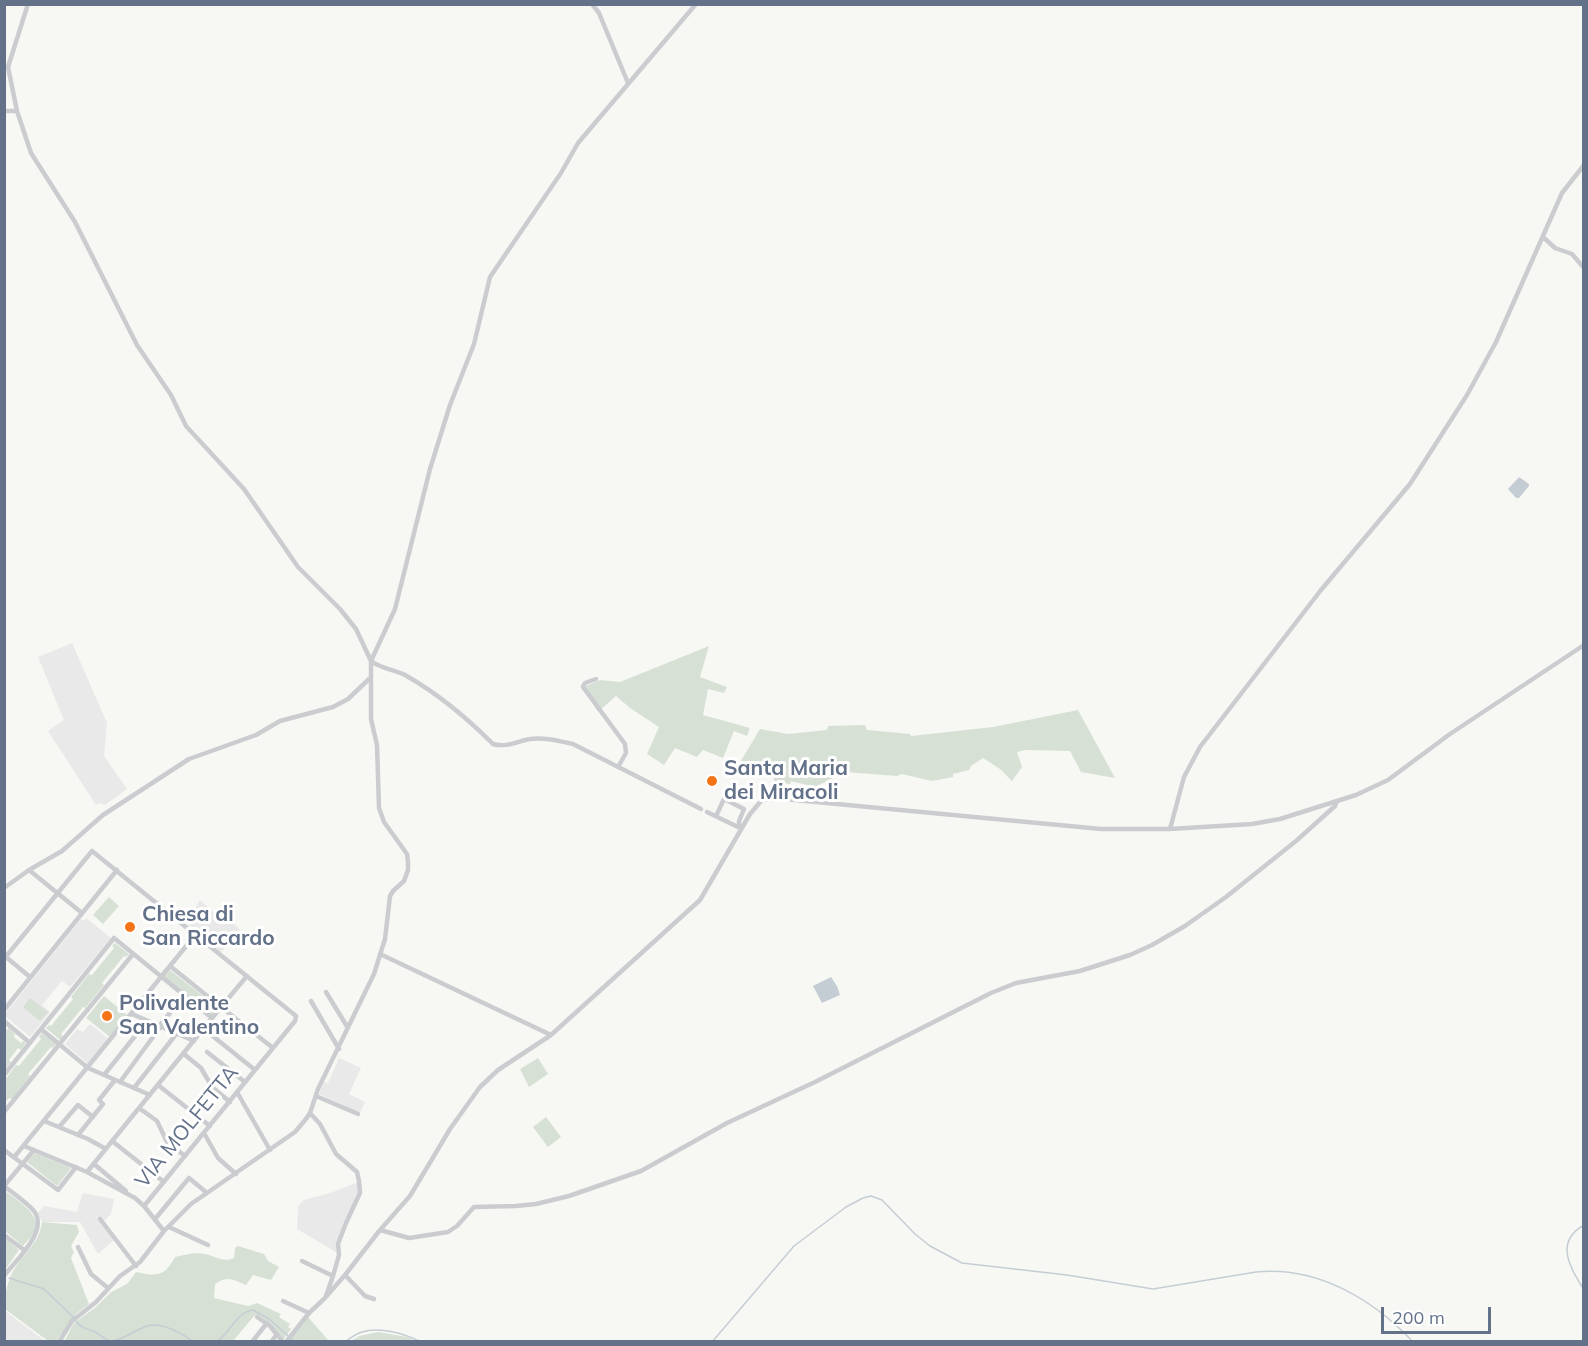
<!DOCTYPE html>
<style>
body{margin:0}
#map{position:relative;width:1588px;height:1346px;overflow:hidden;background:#f7f8f4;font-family:Mulish,sans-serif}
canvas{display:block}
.frame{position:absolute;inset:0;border:6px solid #637189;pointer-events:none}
.scale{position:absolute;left:1381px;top:1307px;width:110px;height:27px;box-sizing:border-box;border:3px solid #637189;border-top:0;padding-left:8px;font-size:18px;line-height:21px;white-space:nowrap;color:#637189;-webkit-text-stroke:4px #fff;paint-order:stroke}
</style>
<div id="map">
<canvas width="1588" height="1346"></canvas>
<div class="frame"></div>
<div class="scale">200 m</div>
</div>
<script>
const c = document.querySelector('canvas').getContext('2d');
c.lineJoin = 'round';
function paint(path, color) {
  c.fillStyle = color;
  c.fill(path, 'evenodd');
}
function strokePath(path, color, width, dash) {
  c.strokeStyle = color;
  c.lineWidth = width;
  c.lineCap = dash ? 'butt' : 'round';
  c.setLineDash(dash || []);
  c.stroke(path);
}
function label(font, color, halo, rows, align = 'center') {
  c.font = font + ' Mulish,sans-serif';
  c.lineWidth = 6;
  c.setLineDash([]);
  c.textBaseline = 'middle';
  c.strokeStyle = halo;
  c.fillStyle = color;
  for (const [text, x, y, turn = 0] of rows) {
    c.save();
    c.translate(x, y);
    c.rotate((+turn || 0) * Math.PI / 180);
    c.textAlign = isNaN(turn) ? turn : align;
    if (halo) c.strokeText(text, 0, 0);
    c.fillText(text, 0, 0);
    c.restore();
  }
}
paint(new Path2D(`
 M72 643 107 723 104 756 127 789 105 805 100 803 96 805 48 731 64 720 38 657Z
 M200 900 221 919 225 915 241 931 221 952 187 923Z
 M86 918 111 938 70 987 62 981 42 1005 50 1012 30 1037 4 1015 81 919 84 921Z
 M90 1024 109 1039 88 1064 65 1044 77 1029 83 1032Z
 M339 1058 361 1068 349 1094 365 1102 360 1113 319 1094 324 1082 328 1083Z
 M358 1182 359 1193 343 1224 336 1252 297 1229 298 1206 304 1200 333 1192Z
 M83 1193 114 1199 111 1214 101 1224 114 1240 98 1254 80 1222H42L38 1213 44 1206 77 1212Z
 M5 1311 45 1341H5Z`), '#e8e9e8');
paint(new Path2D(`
 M709 646 700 677 727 687 724 693 708 689 703 715 750 728 747 736 734 731 723 758 703 750 697 757 675 748 664 765 647 754 659 727 630 708 616 696 598 712 585 690 586 686 600 680 620 682Z
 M1078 710 1115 778 1081 772 1070 751 1026 750 1017 752 1022 767 1012 781 1000 769 983 758 971 766 969 770 953 774V777L932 781 902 774 897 776 845 772 815 787 791 781 790 784 774 782 773 772 739 764 760 729 788 734 827 730 828 726 865 725 867 730 910 734 911 736 993 727Z
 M109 897 119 906 103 924 93 915Z
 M115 943 129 954 126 957 124 956 102 983 104 985 85 1008 83 1007 61 1034 63 1036 60 1040 46 1028 49 1025 51 1026 73 999 71 997 89 974 92 975 114 948 112 946Z
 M170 970 218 1008 212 1016 164 977Z
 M104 996 127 1015 110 1037 86 1018Z
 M30 998 48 1012 40 1021 23 1007Z
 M5 1028 7 1030 9 1028 15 1034 14 1037 21 1043 23 1041 26 1043 21 1050 18 1048 9 1060 11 1062 5 1070Z
 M42 1033 56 1044 53 1048 51 1047 28 1074 30 1076 12 1099 9 1098 5 1103V1080L16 1065 19 1066 41 1039 39 1037Z
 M538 1058 548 1074 529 1087 520 1069Z
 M546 1117 561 1137 548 1147 533 1127Z
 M35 1153 71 1168 57 1186 27 1162Z
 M4 1190C16 1200 41 1213 35 1230 33 1236 27 1241 23 1246L5 1231Z
 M42 1222 77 1225 79 1232 71 1246 74 1252 71 1258 89 1304 76 1314 56 1341H48L5 1309C4 1298 7 1285 11 1275 20 1256 40 1244 42 1222Z
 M5 1238 19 1250 5 1270H4Z
 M238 1246 264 1254 268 1261 279 1267 271 1280 253 1275 246 1285C233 1280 227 1275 215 1284L214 1298 248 1306 257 1303 281 1314 279 1317 290 1324 288 1327 291 1329 283 1340 263 1318 255 1315 233 1341 64 1342 74 1323 96 1307 111 1292 127 1284 136 1272C157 1277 165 1276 175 1257 184 1255 196 1252 205 1254 216 1256 222 1263 234 1258L235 1248Z
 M308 1317 329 1341 288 1342Z
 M378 1332 407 1337 415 1341H351L359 1336Z`), '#d7e0d5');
paint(new Path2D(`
 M1519 477 1529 484V486L1519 498H1516L1508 489Z
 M831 977 837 986 840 995 822 1003 813 986Z`), '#c5cdd4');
strokePath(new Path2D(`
 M1584 1225C1554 1242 1570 1267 1584 1290
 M9 1278 44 1289 73 1317
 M76 1321C82 1329 85 1328 93 1331 100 1334 104 1339 112 1342
 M113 1341C125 1338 133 1332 144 1327 160 1320 181 1333 194 1342
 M216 1342C230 1334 236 1312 253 1310L269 1319 295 1342
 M345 1342C350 1338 356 1334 362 1332 380 1326 405 1334 421 1342
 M712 1342 794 1246 846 1207 863 1198 871 1196 882 1200 915 1234 930 1246 962 1263 1067 1275 1153 1289 1256 1272C1317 1266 1373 1299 1413 1342`), '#c5cdd4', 1.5);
strokePath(new Path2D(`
 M592 4 599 13 628 83
 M4 111H17L31 153 75 222 137 345 171 395 186 426 244 489 298 567 340 609 356 629 371 661C380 668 394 670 405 675 437 693 467 718 493 744 506 748 518 741 530 739 544 737 559 741 573 744L701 809
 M17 111 8 67 28 4
 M1543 237 1555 248 1572 254 1584 268
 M596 679 585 683 583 687 625 744 626 753 618 767
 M707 812 740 828
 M716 816 724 799 744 809 739 821V827
 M1170 829 1184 777 1200 747 1321 590 1410 484 1467 395 1496 342 1562 193 1584 165
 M29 870 82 913
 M4 888 29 870 62 851 103 815 189 759 256 735 280 721 333 707 348 699 369 679
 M380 954 551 1035
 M6 957 30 977
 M4 959 92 851 296 1016 295 1021 144 1206
 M170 966 221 1007 247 976
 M326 992 348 1028
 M311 1001 339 1049
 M4 1010 117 870
 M132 1014 194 1041
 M4 1021 30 1043
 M159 1026 184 996
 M41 1029 88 1068 150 1095
 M204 1029 255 1070
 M207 1052 245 1082
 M184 1054 201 1068 212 1087 230 1102
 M4 1075 114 938 212 1018
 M104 1075 147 1021
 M120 1082 161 1026
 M158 1085 210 1126
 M134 1088 177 1033
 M237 1092 270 1150
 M316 1096 358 1114
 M139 1108 157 1121 167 1142 185 1156
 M4 1112 133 954
 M310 1113 320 1124 336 1154 357 1172 359 1181 360 1193 346 1223 338 1244 339 1255 333 1276 326 1296
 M44 1121 88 1139 106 1149
 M59 1127 78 1105 93 1117
 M204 1133 218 1158 236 1174
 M78 1135 103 1104 99 1100 115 1080
 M112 1141 164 1182
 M24 1146 87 1172 135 1198
 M4 1150 58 1190 76 1167
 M15 1156 196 934
 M94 1164 126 1191
 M87 1172 221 1007 273 1048
 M135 1198 144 1206 164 1231
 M100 1219 136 1266
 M155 1219 189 1178 207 1193
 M169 1227 208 1245
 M380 1230 409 1238 448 1232 457 1226 474 1207 516 1206 536 1204 569 1196 641 1171 727 1123 815 1082 991 993 1016 983 1080 971 1130 955 1152 945 1185 926 1226 897 1296 841 1335 806 1337 801
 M4 1235 24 1250
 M78 1247 91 1274 108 1288
 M302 1261 333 1276
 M345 1275 365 1296 374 1299
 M4 1276C16 1260 49 1231 34 1211 26 1202 14 1194 4 1186L34 1150
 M283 1301 309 1313
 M257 1317 270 1326 283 1342
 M59 1342 72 1321 96 1302 120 1276 140 1262 164 1231 191 1204 295 1132 306 1119 310 1113 318 1089 374 974 385 939 390 896 393 891 404 881 408 870V862L407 854 384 822 379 808 377 745 371 719V661L395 609 430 469 450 405 474 344 490 277 561 173 578 143 696 4
 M252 1342 267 1323
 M271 1342 277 1334
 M286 1342 309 1313 324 1299 345 1275 380 1230 410 1196 450 1129 480 1087 498 1070 551 1035 700 900 750 814 762 800 784 799 1101 829H1170L1252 824 1280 819 1356 795 1388 780 1450 734 1584 645`), '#caccd0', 4.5);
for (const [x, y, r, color] of [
 [712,781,6,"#f57417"],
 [130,927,6,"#f57417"],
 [107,1016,6,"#f57417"]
]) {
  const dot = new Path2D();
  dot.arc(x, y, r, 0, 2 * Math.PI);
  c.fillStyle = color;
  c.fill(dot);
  strokePath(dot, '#fff', 2);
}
label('bold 21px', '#637189', '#fff', [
 ["Santa Maria",724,769],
 ["dei Miracoli",724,793],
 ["Chiesa di",142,915],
 ["San Riccardo",142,939],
 ["Polivalente",119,1004],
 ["San Valentino",119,1028]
], 'left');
label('21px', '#637189', '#fff', [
 ["VIA MOLFETTA",187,1127,-51]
]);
</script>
